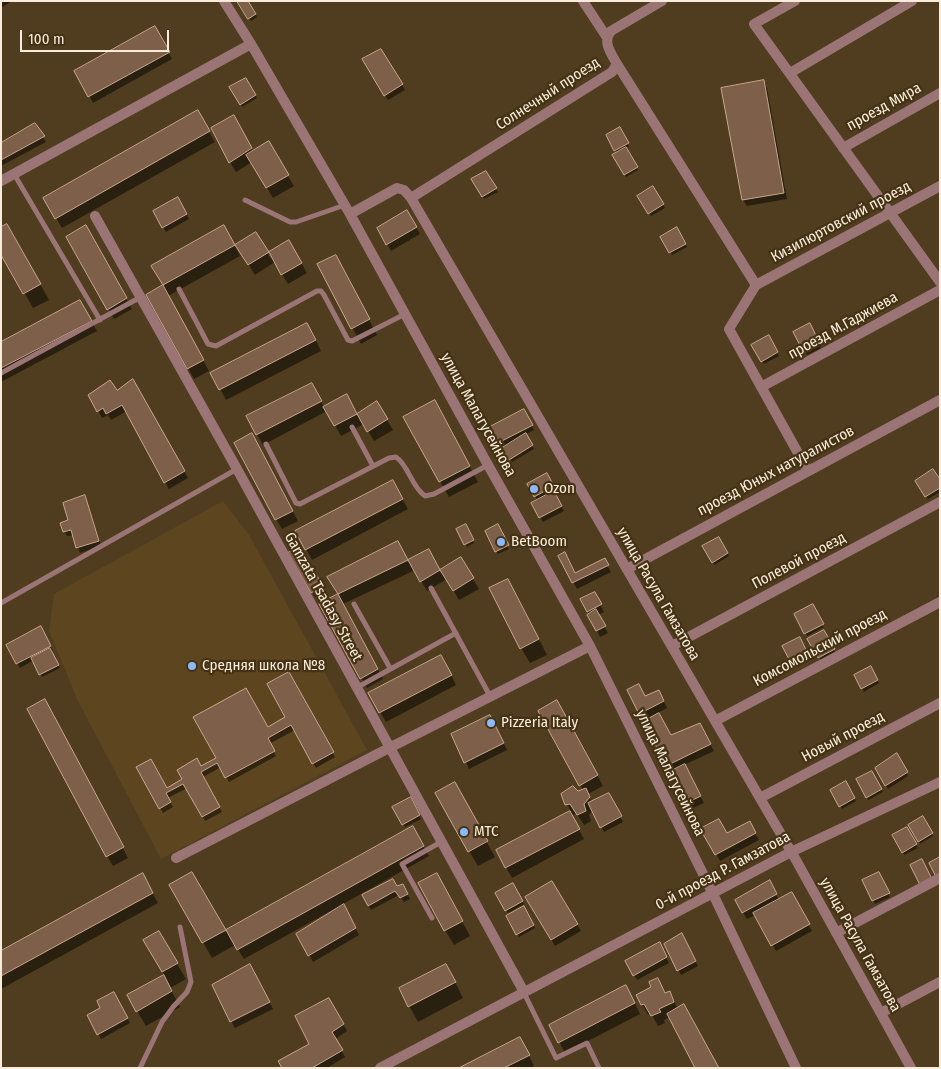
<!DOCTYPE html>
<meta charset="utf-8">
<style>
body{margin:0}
#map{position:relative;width:941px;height:1069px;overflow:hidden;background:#503d1f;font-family:"Fira Sans Condensed",sans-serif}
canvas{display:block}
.frame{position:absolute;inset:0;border:2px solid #f9ecdb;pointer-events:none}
.scale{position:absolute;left:20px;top:30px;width:149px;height:22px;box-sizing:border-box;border:2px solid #f9ecdb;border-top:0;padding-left:6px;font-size:15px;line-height:18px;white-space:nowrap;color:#f9ecdb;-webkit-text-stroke:4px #453214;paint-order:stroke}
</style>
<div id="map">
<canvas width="941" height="1069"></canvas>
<div class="frame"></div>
<div class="scale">100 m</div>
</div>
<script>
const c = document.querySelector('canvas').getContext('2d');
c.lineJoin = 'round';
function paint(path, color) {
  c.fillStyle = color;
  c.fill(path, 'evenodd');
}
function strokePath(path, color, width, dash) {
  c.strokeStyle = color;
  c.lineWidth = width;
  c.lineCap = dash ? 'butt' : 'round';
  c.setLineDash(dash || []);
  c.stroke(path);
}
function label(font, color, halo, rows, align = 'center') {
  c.font = font + ' "Fira Sans Condensed",sans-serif';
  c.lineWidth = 4.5;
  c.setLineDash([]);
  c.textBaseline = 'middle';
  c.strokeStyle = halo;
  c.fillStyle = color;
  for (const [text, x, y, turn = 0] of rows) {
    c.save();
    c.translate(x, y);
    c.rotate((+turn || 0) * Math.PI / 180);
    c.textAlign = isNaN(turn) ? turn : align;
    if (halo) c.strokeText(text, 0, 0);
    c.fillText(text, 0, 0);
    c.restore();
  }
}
paint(new Path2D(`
 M223 501 249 535 367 750 161 859 78 701 49 631 54 594Z`), '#5d4520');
paint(new Path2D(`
 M1 1H12L1 8Z
 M238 1H247L257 17 251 21Z
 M155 28 172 59 93 103 76 71Z
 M381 51 405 90 388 100 363 60Z
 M246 79 257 98 242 107 230 87Z
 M763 82 767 88 787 199 747 206 743 200Z
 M197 112 215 142 62 228 45 199Z
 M35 125 46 142 1 166V144Z
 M239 127 253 152 268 143 294 186 273 198 252 162 236 172 230 162Z
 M620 129 629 146 626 148 638 170 626 177 614 155 617 153 607 136Z
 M486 172 498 192 484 199 473 180Z
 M653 188 665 208 651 216 639 196Z
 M178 198 189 219 166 232 155 212Z
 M7 225 49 300 33 308 1 252Z
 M224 226 240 256 168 296 209 371 194 379 147 295 164 286 153 266Z
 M86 227 132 309 114 319 68 237Z
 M416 227 420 234 391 251 378 228Z
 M677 229 687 247 672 255 661 237Z
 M256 234 271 259 289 242 307 273 288 284 275 262 255 275 243 256Z
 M319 265 344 272 377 335 361 344Z
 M80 302 97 331 1 382V343Z
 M809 325 821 348 807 355 795 332Z
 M313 334 321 351 226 400 212 373Z
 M768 337 779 356 764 364 753 345Z
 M133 381 188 478 169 489 127 411 111 420 108 415 102 418 90 395 117 392Z
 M311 384 324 407 346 396 357 415 376 402 393 430 374 441 364 424 341 436 327 411 263 445 247 417Z
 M523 410 534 430 525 435 534 449 512 462 503 447 500 448 489 428Z
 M404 417H443L478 482 449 497Z
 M257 445 298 521 282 529 276 519Z
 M546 475 555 490 552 491 564 511 543 522 533 504 538 501 528 484Z
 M392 481 408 509 312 560 297 532Z
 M916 481 940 482V492L928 499Z
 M87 501 101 546 80 553 74 535 67 536 64 531 70 521Z
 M465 525 474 543 467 547 457 529Z
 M498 526 509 549 498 554 486 532Z
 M719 538 729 556 714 565 704 547Z
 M397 543 408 562 428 551 440 572 461 559 479 589 459 600 447 579 427 591 415 570 343 604 383 679 367 688 321 604 339 595 329 577Z
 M300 548 325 592 315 597 290 553Z
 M560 557 575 575 604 560 611 572 577 589Z
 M594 593 604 612 598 615 608 633 600 637 582 600Z
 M516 595 547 655 530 663 521 648Z
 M812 605 824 627 807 636 795 614Z
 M40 628 53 651 51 652 60 668 42 677 34 660 20 668 7 645Z
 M824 632 835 652 821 660 809 640Z
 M799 639 809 657 794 665 784 646Z
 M447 667 456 685 386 722 380 712Z
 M870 668 879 683 864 692 855 676Z
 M289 673 335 757 316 768 295 730 269 744 276 756 229 782 221 767 203 777 222 812 205 821 187 788 168 798 173 807 163 813 138 768 167 789 201 767 287 718Z
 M645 697 662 698 667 708 644 720 640 713Z
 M557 702 603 786 588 794 592 802 608 795 623 822 604 832 593 810 589 815 591 821 584 825 577 814 571 815 584 839 512 878 497 851 571 812 567 804 577 793 583 790 539 711Z
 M50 711 128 858 113 866 107 856Z
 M645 722 670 737 699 724 714 751 684 765 704 803 691 809 675 770 669 767Z
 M494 723 507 750 469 769 466 762Z
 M897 755 908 776 888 789 877 768Z
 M872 773 883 792 868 800 858 779Z
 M845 783 856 801 842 809 832 790Z
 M410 799 421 819 405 827 394 808Z
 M463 799 495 857 478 866 469 851Z
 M922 818 933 836 920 844 909 826Z
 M749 823 759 840 720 861 702 829 727 834Z
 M412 827 429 856 343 904 359 935 313 962 298 934 338 910 336 908 244 959 235 945 212 958 171 886 192 873 225 932Z
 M906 828 918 848 904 855 893 836Z
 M878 874 890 897 875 904 864 881Z
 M142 875 158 903 1 989V952Z
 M552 882 581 931 555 946 526 897Z
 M769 882 779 900 791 894 812 931 776 951 756 915 747 919 736 900Z
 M513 884 524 904 508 913 497 893Z
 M403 886 410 899 404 902 399 895 371 910 363 896Z
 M445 890 470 936 454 945 445 930Z
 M524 908 535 928 519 937 508 917Z
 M158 932 186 979 170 988 180 1007 146 1026 128 996 165 976 144 940Z
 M684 940 698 966 681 975 666 945Z
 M662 949 669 963 637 980 627 962Z
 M250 966 273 1009 235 1028 213 986Z
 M454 980 463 998 418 1022 400 989Z
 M669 993 678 1009 670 1017 664 1020 665 1023 658 1026 651 1013 648 1015 642 1004Z
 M114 994 130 1023 101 1039 89 1016 102 1009Z
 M632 997 640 1014 565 1053 551 1026Z
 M329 999 347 1031 335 1039 345 1057 327 1068H283L310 1045Z
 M525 1048 534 1066 530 1068H461Z`), '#0007');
const building = new Path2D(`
 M237 1H248L256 14 248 19Z
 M155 26 170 52 88 97 74 71Z
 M381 49 403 84 384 96 362 59Z
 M246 78 256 95 240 105 229 87Z
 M764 80 784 193 742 200 721 88Z
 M198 110 210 131 55 219 43 198Z
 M234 115 252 148 229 163 211 128Z
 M35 123 45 136 1 160V143Z
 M620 127 629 143 614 151 606 135Z
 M269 141 289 175 266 188 246 155Z
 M626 147 638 167 624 175 612 155Z
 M486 171 497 188 482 197 471 179Z
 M653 186 664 204 648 214 637 196Z
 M178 197 187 214 162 228 153 211Z
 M407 210 417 227 386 245 377 228Z
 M7 224 41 284 23 294 1 255V227Z
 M86 225 127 298 107 310 66 237Z
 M224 225 235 245 163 285 151 266Z
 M677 227 686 244 669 253 660 237Z
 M256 232 269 252 248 265 235 245Z
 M289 240 302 263 281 275 269 252Z
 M336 255 370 319 351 329 317 264Z
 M163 285 204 360 187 369 146 295Z
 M80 300 92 321 1 368V342Z
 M307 323 316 340 219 390 210 373Z
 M810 323 820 344 804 353 793 332Z
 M769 335 778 352 761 362 751 345Z
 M133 379 185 471 164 483 122 405 106 414 103 408 97 412 88 395 110 380 117 390Z
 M312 383 322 401 256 435 246 416Z
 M347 394 357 414 334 426 323 407Z
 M435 400 470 466 439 482 403 417Z
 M377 401 388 419 367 432 357 414Z
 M524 409 533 425 496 444 488 428Z
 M252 433 293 511 275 520 234 443Z
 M526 433 533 445 509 460 502 448Z
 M933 469 940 479V488L925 497 915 481Z
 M547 473 554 486 534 497 527 484Z
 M393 480 403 499 305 550 295 531Z
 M554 491 562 506 539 518 531 503Z
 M85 495 99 541 76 548 71 530 63 532 60 523 68 520 63 503Z
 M466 524 474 540 464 545 456 529Z
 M498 524 509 545 495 552 485 531Z
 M719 537 728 553 712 563 702 546Z
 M398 541 408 560 338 594 327 577Z
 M300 546 323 586 311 593 288 553Z
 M429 549 440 570 420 582 408 560Z
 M565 552 575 573 605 558 609 565 572 583 558 556Z
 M461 557 474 578 453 591 440 570Z
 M508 579 539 639 520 649 489 588Z
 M595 592 602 604 587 612 580 599Z
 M338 594 378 669 360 679 319 604Z
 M813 604 824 624 804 634 794 614Z
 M596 609 606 626 596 631 587 615Z
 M41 626 51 646 16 664 6 645Z
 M824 630 835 649 818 658 807 639Z
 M800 637 808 654 791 663 782 646Z
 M50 648 59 665 39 675 31 658Z
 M441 655 452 675 379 713 368 693Z
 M871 666 878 680 861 689 854 675Z
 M289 672 334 752 312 764 291 725 268 738 275 751 225 778 217 763 201 772 220 807 202 817 183 784 166 793 171 802 159 809 136 767 151 759 167 788 182 779 177 770 197 758 201 766 216 758 193 717 246 688 268 727 285 717 267 684Z
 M639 684 645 696 659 690 664 701 639 714 627 690Z
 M45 699 124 847 106 857 27 709Z
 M557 700 598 775 579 786 538 711Z
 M659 713 671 735 700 723 711 744 670 764 664 761 643 722Z
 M490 715 504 743 464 763 451 734Z
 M897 753 908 772 885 786 875 768Z
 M685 764 701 796 686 803 671 771Z
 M872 771 882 789 866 798 856 779Z
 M846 781 855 798 839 807 830 790Z
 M455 782 488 841 468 852 435 793Z
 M573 786 578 791 586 788 590 797 584 804 586 811 577 815 570 804 565 805 561 794Z
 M609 793 622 816 600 828 588 803Z
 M411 797 420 815 402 825 392 807Z
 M570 811 580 829 505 868 496 850Z
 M923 816 933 833 918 842 908 825Z
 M719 819 727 833 750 821 756 833 715 855 700 829Z
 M413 826 424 846 237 950 226 930Z
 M907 827 917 844 902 853 892 835Z
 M940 857V875L936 877 929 863Z
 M922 859 932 879 920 885 910 865Z
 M192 872 226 930 202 943 169 885Z
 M879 872 890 893 872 901 862 880Z
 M143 873 153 893 1 976V951Z
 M437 873 463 921 444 931 418 883Z
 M393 879 397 886 403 884 408 894 400 898 395 891 368 906 362 895Z
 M770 880 777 894 742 913 735 900Z
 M552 881 578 924 551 940 525 897Z
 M513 883 523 901 505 911 495 893Z
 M792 892 810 924 771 946 753 913Z
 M344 904 356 928 308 956 296 934Z
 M524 906 534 925 516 935 506 916Z
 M159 931 178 963 162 972 143 940Z
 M682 933 696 961 677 971 664 944Z
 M660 942 667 957 633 976 625 961Z
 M250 964 270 1002 230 1022 212 985Z
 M446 964 456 982 408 1007 399 988Z
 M164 975 172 991 136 1012 127 995Z
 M658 978 665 993 670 991 674 1002 659 1009 661 1012 651 1016 644 1004 641 1005 636 995 651 987 649 982Z
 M626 985 635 1003 558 1043 549 1025Z
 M114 992 128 1018 97 1035 87 1015 100 1008 97 1001Z
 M329 998 344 1024 332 1032 343 1050 312 1068H282L278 1061 309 1044 295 1016Z
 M684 1004 719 1068H695L667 1014Z
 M520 1037 530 1055 504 1068H459Z`);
paint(building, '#7e5f49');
strokePath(building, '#c8a68e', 1);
strokePath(new Path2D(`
 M14 174 100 320
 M245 200 290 222H296L345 205
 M179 289 208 344 216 346 317 291H321L324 295 348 340 352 341 405 314
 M1 373 139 298
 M352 427 373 466
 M266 444 296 503 300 504 389 458 396 457C409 466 411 486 425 496L434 494 488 465
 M431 588 490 696
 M1 603 237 469
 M354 604 390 668
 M356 688 456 633
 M432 918 402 864 441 842
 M524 993 556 1058 587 1043 599 1068
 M140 1068 162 1022 173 1007 187 992 191 982 180 927`), '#9b7576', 5);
strokePath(new Path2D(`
 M224 1 251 44 350 214 488 465 590 646 713 894 796 1068
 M583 1 606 36
 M795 1 754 24 940 282
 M617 64 756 285 729 329 808 471
 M790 73 912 1
 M843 148 940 93
 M1 181 251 44
 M411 198 612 72 617 64C611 53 602 42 611 31L662 1
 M350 214 397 188 404 190 411 198 796 860 911 1068
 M95 216 237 469 524 992
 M756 285 940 186
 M761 387 940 290
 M627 569 940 400
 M672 646 940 502
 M715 721 940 602
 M760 798 940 703
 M176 858 389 748 590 646
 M836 933 940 878
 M881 1013 940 982
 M380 1068 791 852 940 782`), '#9b7576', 10);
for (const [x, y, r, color] of [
 [534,489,5,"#8abafc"],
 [501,542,5,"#8abafc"],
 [192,666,5,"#8abafc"],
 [491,723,5,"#8abafc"],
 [464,832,5,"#8abafc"]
]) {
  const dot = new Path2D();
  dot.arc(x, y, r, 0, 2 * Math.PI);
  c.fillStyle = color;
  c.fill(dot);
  strokePath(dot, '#453214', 2);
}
label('15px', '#f9ecdb', '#453214', [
 ["Солнечный проезд",548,94,-33],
 ["проезд Мира",884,107,-29],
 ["Кизилюртовский проезд",841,222,-28],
 ["проезд М.Гаджиева",843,326,-29],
 ["улица Малагусейнова",478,415,61],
 ["проезд Юных натуралистов",776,471,-28],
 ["Полевой проезд",799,561,-28],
 ["улица Расула Гамзатова",658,594,60],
 ["Gamzata Tsadasy Street",323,597,61],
 ["Комсомольский проезд",820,648,-28],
 ["Новый проезд",843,737,-28],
 ["улица Малагусейнова",670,773,64],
 ["0-й проезд Р. Гамзатова",723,871,-28],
 ["улица Расула Гамзатова",860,945,61]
]);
label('15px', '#f9ecdb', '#453214', [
 ["Ozon",544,489],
 ["BetBoom",511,542],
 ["Средняя школа №8",202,666],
 ["Pizzeria Italy",501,723],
 ["МТС",474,832]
], 'left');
</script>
